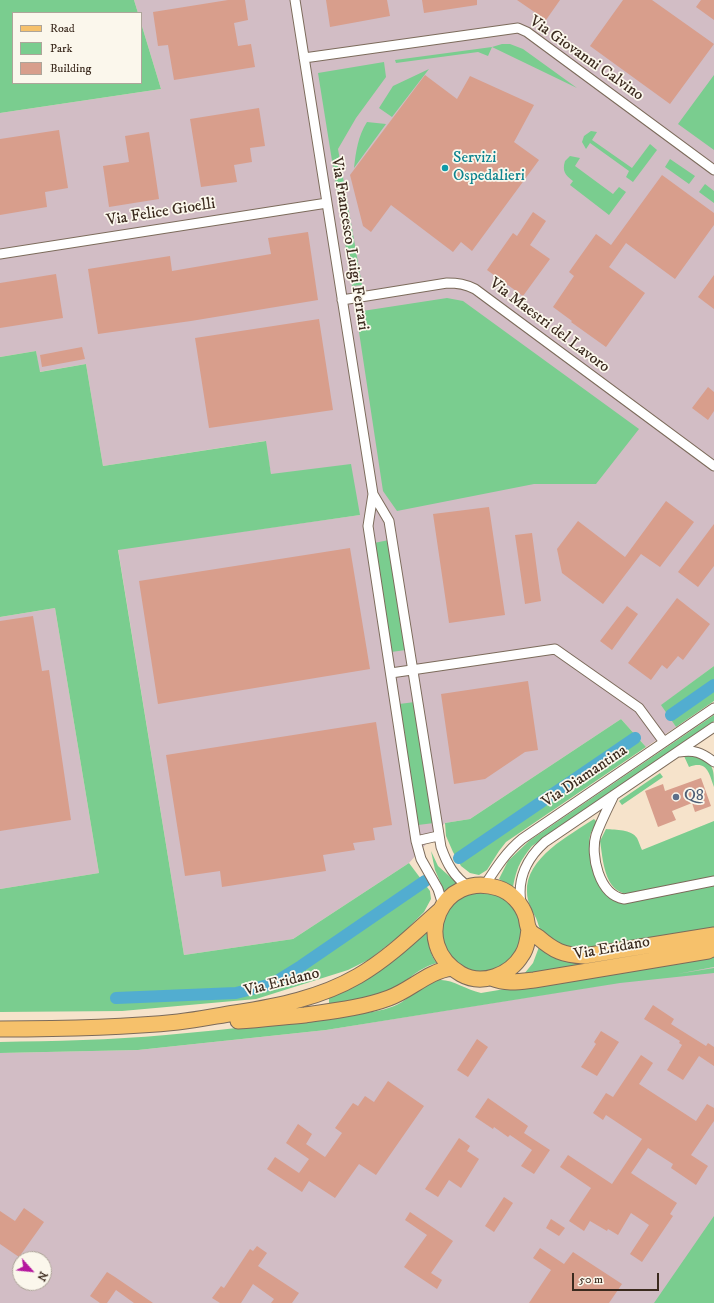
<!DOCTYPE html>
<style>
body{margin:0}
#map{position:relative;width:714px;height:1303px;overflow:hidden;background:#f6e3cb;font-family:"IM FELL DW Pica",serif}
canvas{display:block}
.legend{position:absolute;left:12px;top:12px;width:130px;height:72px;box-sizing:border-box;background:#fbf7ec;border:1px solid #aea59a;margin:0;padding:5px 7px;list-style:none;font-size:12px;color:#3b2a1e}
.legend li{display:flex;align-items:center;gap:8px;height:20px}
.legend b{width:20px;border:1px solid #aea59a}
.north{position:absolute;left:12px;top:1251px;width:40px;height:40px;box-sizing:border-box;background:#fbf7ec;border:1px solid #aea59a;border-radius:50%;rotate:117deg;font-size:11px;font-weight:700;line-height:16px;text-align:center;color:#3b2a1e}
.north::after{content:'';display:block;margin:auto;width:14px;height:18px;background:#b5179e;clip-path:polygon(50% 0,100% 100%,50% 72%,0 100%)}
.scale{position:absolute;left:572px;top:1273px;width:87px;height:18px;box-sizing:border-box;border:2px solid #3b2a1e;border-top:0;padding-left:5px;font-size:12px;line-height:14px;white-space:nowrap;color:#3b2a1e;-webkit-text-stroke:3px #fbf7ec;paint-order:stroke}
</style>
<div id="map">
<canvas width="714" height="1303"></canvas>
<ul class="legend">
<li><b style="height:5px;background:#f6c16b"></b>Road</li>
<li><b style="height:11px;background:#7acd8f"></b>Park</li>
<li><b style="height:11px;background:#d89e8c"></b>Building</li>
</ul>
<div class="north">N</div>
<div class="scale">50 m</div>
</div>
<script>
const c = document.querySelector('canvas').getContext('2d');
c.lineJoin = 'round';
function paint(path, color) {
  c.fillStyle = color;
  c.fill(path, 'evenodd');
}
function strokePath(path, color, width, dash) {
  c.strokeStyle = color;
  c.lineWidth = width;
  c.lineCap = dash ? 'butt' : 'round';
  c.setLineDash(dash || []);
  c.stroke(path);
}
function label(font, color, halo, rows, align = 'center') {
  c.font = font + ' "IM FELL DW Pica",serif';
  c.lineWidth = 3.5;
  c.setLineDash([]);
  c.textBaseline = 'middle';
  c.strokeStyle = halo;
  c.fillStyle = color;
  for (const [text, x, y, turn = 0] of rows) {
    c.save();
    c.translate(x, y);
    c.rotate((+turn || 0) * Math.PI / 180);
    c.textAlign = isNaN(turn) ? turn : align;
    if (halo) c.strokeText(text, 0, 0);
    c.fillText(text, 0, 0);
    c.restore();
  }
}
paint(new Path2D(`
 M134 0H714V666L662 705 676 727 646 747 621 719 470 819 445 823 409 863 293 939 184 955 118 549 360 515 271 474 265 441 103 466 86 364 39 372 36 351 0 357V113L161 89 141 23V13H138Z
 M55 608 99 873 0 889V617Z
 M714 967V1303H0V1053L138 1050 326 1030ZM20 1259H44V1283H20Z`), '#d2bdc5');
paint(new Path2D(`
 M0 0H134L138 13H13V83H141V23L161 89 0 113Z
 M502 44H510L523 49 577 88 492 47 488 56 478 52 396 63 395 60 492 47Z
 M384 62 386 77 356 118 338 149 362 285 352 286 318 73Z
 M429 69 392 117 379 108 393 86Z
 M714 75V150L678 124Z
 M367 122 386 124 354 168C356 151 358 136 367 122Z
 M591 131 597 132 592 140 632 168 650 144 657 150 633 182 626 177 629 171 590 143 586 149 582 142 584 136Z
 M570 156 580 158 575 166 613 194 619 187 626 192 609 215 570 185 573 181C565 175 562 171 565 161Z
 M670 159 695 176 689 184 665 167Z
 M705 184 714 191V203L699 192Z
 M447 298 463 301 639 429 596 484H534L397 511 383 491 356 312Z
 M36 351 40 372 86 364 103 466 266 441 271 474 351 464 360 515 118 550 184 955 293 939 409 863 430 891 431 899 424 912 403 933 370 959 348 970 256 999 122 1011 0 1012V889L99 873 55 608 0 617V357Z
 M389 540 406 650 391 652 374 543Z
 M714 666V701L676 727 661 705Z
 M415 702 434 823 418 825 399 704Z
 M714 715V721L532 846C520 861 517 867 513 887L499 879 508 861 529 841Z
 M621 719 646 747 506 842 499 851 487 870 479 875 470 873 461 866 453 852 446 836 445 823 470 819Z
 M700 755C714 767 714 768 714 787 709 773 707 760 689 767L684 756Z
 M660 773 663 777 622 805 619 801Z
 M594 819 597 822C595 826 591 831 590 836 588 844 591 853 593 861 598 885 601 902 630 902L714 886V929L584 949C569 947 552 944 542 932 539 929 538 922 536 918 532 910 527 902 527 892 525 858 570 835 594 819Z
 M714 821V876L627 894C604 891 603 859 600 841L606 829C616 830 631 829 637 838 639 842 640 846 642 850Z
 M431 851 438 866 457 883 444 891 435 870Z
 M485 889 511 900 524 924 520 951 500 970 473 973 460 967 443 946 442 919 459 896Z
 M432 921C430 935 426 951 437 963 417 968 405 984 387 993 369 1000 348 1001 329 1004V997Z
 M707 943 597 964 524 974 533 963 539 947 549 955 569 962 601 961Z
 M714 954V967L677 974 714 968V973L620 983 326 1030 138 1050 0 1053V1042C55 1041 111 1040 166 1035 233 1029 299 1021 365 1013 378 1011 390 1009 402 1002 414 994 425 981 441 980 453 980 467 990 481 993Z
 M714 1216V1303H654Z`), '#7acd8f');
strokePath(new Path2D(`
 M671 715 714 685
 M459 858 635 738
 M116 998 236 993 272 984 301 966 425 881`), '#52add0', 12);
paint(new Path2D(`
 M228 0H245L248 20 234 23 238 46 251 44 255 67 174 80 168 45 158 46 153 12Z
 M326 0H387L390 16 330 27Z
 M422 0H477V5L424 13Z
 M517 0H560L546 20Z
 M623 0H652L714 44 670 104 590 46Z
 M701 0H714V20L696 7Z
 M425 75 457 99 470 76 534 105 514 142 539 160 472 251 461 242 453 252 391 205 371 232 363 226 350 175Z
 M259 108 265 146 250 148 252 162 234 165 237 182 201 187 190 119Z
 M59 130 68 188 45 192 47 207 0 215V139Z
 M149 132 159 199 109 207 103 166 129 162 125 136Z
 M662 175 714 213V225L675 279 626 243 609 267 645 293 606 347 571 322 572 321 553 307 574 276 569 272 596 234 611 245Z
 M533 212 546 221 530 245 550 259 523 296 487 270 513 233 517 236Z
 M308 232 318 300 191 321 98 334 88 269 170 256 172 271 271 254 268 238Z
 M56 274 63 318 0 328V283Z
 M714 275V309L698 297Z
 M319 319 333 410 209 428 195 338Z
 M82 347 85 359 42 367 40 355Z
 M708 387 714 392V411L708 420 692 408Z
 M666 501 694 522 660 567 641 554 603 604 562 573 557 549 578 521 625 557Z
 M489 507 505 615 449 623 433 514Z
 M714 524V566L698 587 678 572Z
 M532 533 541 601 525 604 515 535Z
 M350 548 370 669 158 704 139 581Z
 M677 598 710 624 683 660 678 656 667 669 662 665 651 680 628 663Z
 M627 606 638 614 612 650 600 641Z
 M33 616 42 671 49 670 71 820 0 831V621Z
 M528 681 538 750 525 752 485 779 454 784 441 694Z
 M376 722 392 825 373 828 375 840 353 843 355 850 323 855 326 871 222 887 220 871 185 876 166 755Z
 M701 778 711 806 695 812 692 803 672 811 676 820 658 827 645 791 663 784 665 791Z
 M653 1005 674 1019 671 1024 706 1046 708 1043 714 1047V1066L699 1056 683 1080 667 1070 682 1045 679 1043 680 1041 644 1019Z
 M601 1031 619 1042 597 1076 581 1067 596 1044 594 1042Z
 M477 1039 488 1047 468 1077 457 1070Z
 M641 1055 653 1063 639 1084 696 1121 707 1104 714 1108V1121L691 1155 708 1166 696 1185 671 1168 673 1164 648 1148 631 1173 677 1203 670 1214 673 1216 642 1262 630 1254 649 1225 631 1213 618 1235 608 1229 607 1231 590 1221 584 1231 569 1221 591 1188 560 1167 568 1155 612 1184 642 1139 606 1115 603 1120 593 1113 606 1093 613 1097Z
 M388 1081 424 1106 376 1175 359 1164 335 1198 309 1181 302 1192 267 1169 275 1157 299 1173 309 1159 286 1143 298 1124 312 1134 306 1144 325 1157 342 1133 335 1128 353 1103 358 1106 365 1096 374 1102Z
 M488 1098 528 1126 524 1133 550 1150 534 1174 521 1166 532 1150 510 1135 508 1137 494 1127 493 1129 475 1117Z
 M459 1138 470 1146 467 1151 479 1159 461 1188 449 1180 438 1197 425 1189Z
 M504 1197 513 1203 494 1232 485 1226Z
 M24 1208 44 1222 19 1257 0 1244V1211L15 1221Z
 M410 1212 453 1241 431 1273 442 1280 437 1289 404 1267 427 1235 405 1220Z
 M551 1219 565 1228 559 1236 546 1228Z
 M257 1246 267 1253 258 1266 299 1293 292 1303H271L274 1299 253 1284 241 1303H220L212 1298 221 1286 224 1288 250 1249 253 1251Z
 M540 1248 564 1264 573 1252 622 1284 609 1303H529L551 1270 533 1258Z
 M107 1272 115 1277 153 1303H134L116 1290 107 1303H100L90 1296Z`), '#d89e8c');
const minor = new Path2D(`
 M295 0 373 494 368 526 416 841 421 859 438 889 443 905
 M304 58 518 28 527 32 714 170
 M0 254 327 203
 M342 300 447 283C458 283 465 284 475 289L714 466
 M373 494 389 521 441 847C447 864 454 877 469 887
 M391 673 555 649 639 708 664 742
 M679 752C695 750 701 752 714 762
 M614 795C608 808 601 821 596 835 590 855 599 895 624 899L714 881
 M416 841 438 836
 M485 885C496 868 506 852 522 839L714 708
 M521 903C517 879 527 858 545 842L714 727`);
const primary = new Path2D(`
 M529 929C528 938 527 948 522 955 510 975 482 986 461 974 409 943 442 870 498 888 511 892 522 904 526 917 527 921 527 926 529 929 530 932 535 935 538 937 554 951 563 955 584 956L714 935
 M491 978C507 984 517 982 534 980L708 951 714 948
 M238 1021C260 1020 282 1017 305 1015 333 1011 362 1008 389 998 411 990 428 971 452 968
 M0 1029C59 1029 119 1028 178 1022 197 1020 216 1016 235 1013 278 1006 320 998 358 976 389 958 414 933 440 910`);
strokePath(minor, '#7c6b5b', 11);
strokePath(primary, '#7c6b5b', 17);
strokePath(minor, '#fff', 9);
strokePath(primary, '#f6c16b', 15);
for (const [x, y, r, color] of [
 [445,168,4,"#0f9aa8"],
 [676,797,4,"#5c6f8a"]
]) {
  const dot = new Path2D();
  dot.arc(x, y, r, 0, 2 * Math.PI);
  c.fillStyle = color;
  c.fill(dot);
  strokePath(dot, '#fbf7ec', 1.5);
}
label('16px', '#3b2a1e', '#fbf7ec', [
 ["Via Giovanni Calvino",586,59,35],
 ["Via Felice Gioelli",161,213,-9],
 ["Via Francesco Luigi Ferrari",349,244,81],
 ["Via Maestri del Lavoro",549,326,37],
 ["Via Diamantina",585,777,-34],
 ["Via Eridano",612,949,-10],
 ["Via Eridano",282,983,-14]
]);
label('16px', '#0d838f', '#fbf7ec', [
 ["Servizi",453,159],
 ["Ospedalieri",453,177]
], 'left');
label('16px', '#4e5e75', '#fbf7ec', [
 ["Q8",684,797]
], 'left');
</script>
